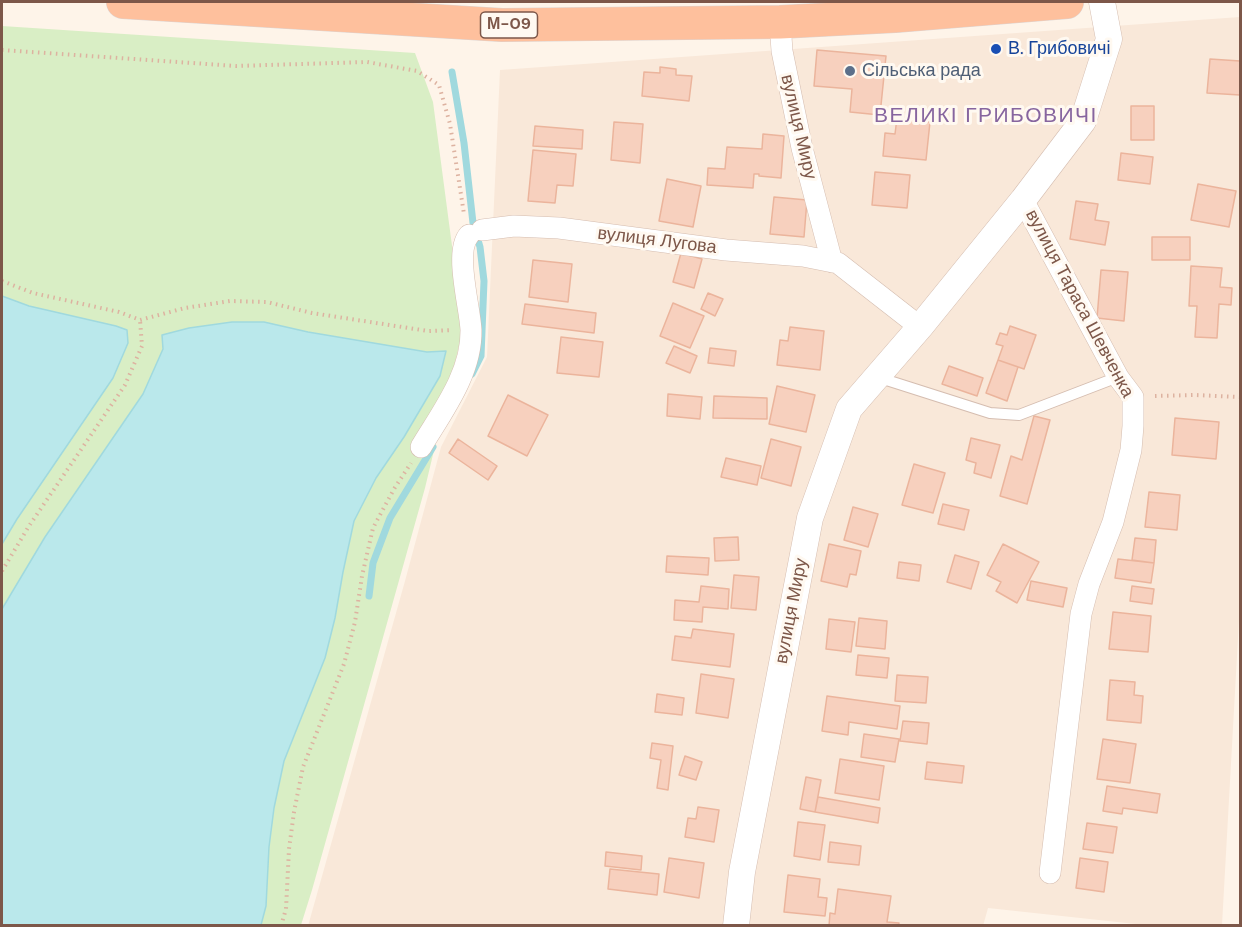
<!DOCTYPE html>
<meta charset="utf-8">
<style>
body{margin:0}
#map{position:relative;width:1242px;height:927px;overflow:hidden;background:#fef4e9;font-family:"DM Sans",sans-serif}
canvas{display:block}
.frame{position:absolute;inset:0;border:3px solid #7d5749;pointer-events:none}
</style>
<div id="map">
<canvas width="1242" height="927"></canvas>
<div class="frame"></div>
</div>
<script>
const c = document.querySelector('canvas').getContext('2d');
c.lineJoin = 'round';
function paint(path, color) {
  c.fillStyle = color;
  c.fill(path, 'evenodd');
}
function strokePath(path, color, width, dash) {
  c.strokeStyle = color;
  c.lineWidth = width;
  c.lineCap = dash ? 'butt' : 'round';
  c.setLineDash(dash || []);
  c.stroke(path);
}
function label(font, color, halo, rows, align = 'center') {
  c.font = font + ' "DM Sans",sans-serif';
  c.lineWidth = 6;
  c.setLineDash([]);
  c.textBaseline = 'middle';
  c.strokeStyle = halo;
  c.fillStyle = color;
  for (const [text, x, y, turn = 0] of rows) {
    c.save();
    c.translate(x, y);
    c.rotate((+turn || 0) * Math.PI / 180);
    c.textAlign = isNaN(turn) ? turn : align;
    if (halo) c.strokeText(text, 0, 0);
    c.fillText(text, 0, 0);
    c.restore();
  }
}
paint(new Path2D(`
 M1240 17V602L1222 925H1145L988 908 983 926H308L405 581 441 447 487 357 500 70Z`), '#f9e8d9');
paint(new Path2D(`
 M2 26 415 53 433 102 463 329 425 488 312 890 301 925H261L266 906 269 847 274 808 284 761 325 658 335 618 343 572 354 521 376 478 404 437 440 376 445 351 427 352 308 332 264 322H232L189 328 162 335 163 349 143 394 45 537 2 609V544L127 330 116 326 29 306 2 296Z`), '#d9eec5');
const water = new Path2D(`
 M2 296 29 306 116 326 127 330 128 343 113 378 17 519 2 544Z
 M232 322H264L308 332 427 352 446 351 440 376 404 437 376 478 354 521 343 572 335 618 325 658 284 761 274 808 269 847 266 906 261 925H2V609L45 537 143 394 163 349 162 335 189 328Z`);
paint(water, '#bae8eb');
strokePath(water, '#a0d9de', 1.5);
strokePath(new Path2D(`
 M452 72 464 143 473 223 480 247 484 281 481 356 472 374
 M369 596 373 563 390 518 433 447`), '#a0d9de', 7);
const building = new Path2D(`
 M817 50 886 56 880 115 850 112 852 89 814 86Z
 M1210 59 1240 61V95L1207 93Z
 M660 67 676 69V75L692 76 689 101 642 96 644 72 660 73Z
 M1131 106H1154V140H1131Z
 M897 118 930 122 926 160 883 156 885 133 895 134Z
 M614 122 643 124 640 163 611 160Z
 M535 126 583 130 582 149 533 146Z
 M763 134 784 136 781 178 759 176V174H754L753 188 707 185 708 168 725 169 727 147 762 149Z
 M533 150 576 154 573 186 557 185 555 203 528 201Z
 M1121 153 1153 157 1150 184 1118 180Z
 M875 172 910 175 907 208 872 205Z
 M667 179 701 186 693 227 659 221Z
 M1198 184 1236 191 1229 227 1191 220Z
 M774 197 807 200 804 237 770 234Z
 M1076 201 1098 204 1095 220 1109 222 1105 245 1070 239Z
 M1152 237H1190V260H1152Z
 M681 253 702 259 694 288 673 282Z
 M533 260 572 264 568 302 529 297Z
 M1191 266 1222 268 1220 287 1232 288 1231 305 1219 304 1217 338 1195 337 1197 306H1189Z
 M1101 270 1128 272 1124 321 1097 318Z
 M708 293 723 299 715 316 701 309Z
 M673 303 704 316 690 348 660 336Z
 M525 304 596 313 594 333 522 324Z
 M1010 326 1036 335 1024 369 998 360 1003 346 996 344 1000 333 1007 335Z
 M790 327 824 331 820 370 777 365 780 340 788 341Z
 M561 337 603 342 599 377 557 373Z
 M674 346 697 356 690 373 666 363Z
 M710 348 736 351 734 366 708 363Z
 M998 360 1018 367 1007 401 986 393Z
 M949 366 983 378 977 396 942 384Z
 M777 386 815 395 806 432 769 424Z
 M668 394 702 397 700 419 667 416Z
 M508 395 548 415 527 456 488 436Z
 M714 396 767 398V419L713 418Z
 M1034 416 1050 420 1027 504 1000 496 1011 456 1022 460Z
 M1175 418 1219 422 1216 459 1172 455Z
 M971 438 1000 445 991 478 974 473 976 463 966 460Z
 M458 439 497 466 488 480 449 453Z
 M771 439 801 447 791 486 761 478Z
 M726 458 761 466 757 485 721 477Z
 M914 464 945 473 933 513 902 505Z
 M1149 492 1180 495 1177 530 1145 527Z
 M943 504 969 510 964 530 938 524Z
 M853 507 878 514 868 547 844 540Z
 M738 537 739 560 715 561 714 538Z
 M1135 538 1156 540 1154 563 1132 560Z
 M829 544 861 551 856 575 850 574 847 587 821 581Z
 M1003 544 1039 562 1017 603 996 591 1001 582 987 575Z
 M955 555 979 562 971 589 947 582Z
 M667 556 709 558 708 575 666 572Z
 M1118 559 1154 563 1151 583 1115 578Z
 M899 562 921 565 919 581 897 578Z
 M734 575 759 577 756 610 731 608Z
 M1031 581 1067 588 1063 607 1027 600Z
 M701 586 729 589 728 609 703 607 702 622 674 620 675 600 699 602Z
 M1132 586 1154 589 1152 604 1130 601Z
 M1113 612 1151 616 1148 652 1109 649Z
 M859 618 887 621 885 649 856 646Z
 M829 619 855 622 851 652 826 649Z
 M693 629 734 634 730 667 672 660 675 636 691 638Z
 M858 655 889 658 887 678 856 675Z
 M701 674 734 679 728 718 696 713Z
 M897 675 928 677 926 703 895 701Z
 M1110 680 1135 682 1134 695 1143 696 1141 723 1107 720Z
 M657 694 684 698 682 715 655 712Z
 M827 696 900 706 897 729 849 722 848 735 822 731Z
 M903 721 929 723 927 744 900 741Z
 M864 734 899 739 895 762 861 757Z
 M1103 739 1136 744 1130 783 1097 779Z
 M652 743 673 746 668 790 657 788 661 760 650 758Z
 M685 756 702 762 696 780 679 775Z
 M840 759 884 766 879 800 835 793Z
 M927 762 964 766 962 783 925 779Z
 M806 777 821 780 815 812 800 809Z
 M1107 786 1160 794 1157 813 1123 808 1122 814 1103 811Z
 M818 797 880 808 878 823 815 812Z
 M698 807 719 810 714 842 685 837 688 818 696 819Z
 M798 822 825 825 820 860 794 856Z
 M1087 823 1117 827 1113 853 1083 849Z
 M830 842 861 846 859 865 828 862Z
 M606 852 642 856 641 870 605 866Z
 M669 858 704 863 699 898 664 892Z
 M1080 858 1108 862 1104 892 1076 888Z
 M610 869 659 874 657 895 608 889Z
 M788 875 820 879 818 897 827 898 825 916 784 912Z
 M838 889 891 896 887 922 899 923 898 926H829L830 913 835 914Z`);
paint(building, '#f7d0be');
strokePath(building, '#ebb49c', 1.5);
const service = new Path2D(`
 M877 377 990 413 1019 415 1118 377`);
const minor = new Path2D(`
 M780 22 782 51 802 148 832 262
 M1023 200 1118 377 1133 397V426L1131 450 1113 522 1089 584 1081 614 1050 873
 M482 230 514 226 559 228 726 250 803 256 838 263 920 327
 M421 447C442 412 472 373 471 330 470 307 454 251 469 235`);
const tertiary = new Path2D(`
 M736 926 742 872 810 518 849 409 920 327 1023 200 1083 121 1109 39 1102 2`);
const trunk = new Path2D(`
 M123 2 502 25 780 22 895 16 1067 2`);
strokePath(service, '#d5bdb0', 12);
strokePath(minor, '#d5bdb0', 22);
strokePath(tertiary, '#d5bdb0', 27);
strokePath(trunk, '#ddd3d0', 34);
strokePath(new Path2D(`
 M2 50 236 66 367 62 417 71 439 85 450 124 464 214
 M2 281 33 293 119 312 140 320 185 308 230 301 267 302 312 313 428 331 452 330
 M1155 396 1195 395 1240 397
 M2 571 29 526 125 385 142 346 140 320
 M281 926 286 909 289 849 294 812 303 767 344 664 355 622 362 576 373 528 394 489 411 463`), '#ddb2a0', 4, [1.5, 4.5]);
strokePath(service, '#fff', 10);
strokePath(minor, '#fff', 21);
strokePath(tertiary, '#fff', 26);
strokePath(trunk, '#fec09d', 33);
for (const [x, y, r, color] of [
 [996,49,6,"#1a4fb4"],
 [850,71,6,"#5c6f8a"]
]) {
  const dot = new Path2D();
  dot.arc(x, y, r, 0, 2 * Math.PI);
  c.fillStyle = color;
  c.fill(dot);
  strokePath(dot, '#fff9f1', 2);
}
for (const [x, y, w] of [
 [509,25,57]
]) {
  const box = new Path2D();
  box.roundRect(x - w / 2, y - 13, w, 26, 4.5);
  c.fillStyle = '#fff9f1';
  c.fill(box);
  strokePath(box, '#7d5749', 1.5);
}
label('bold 16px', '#7d5749', null, [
 ["М-09",509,25]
]);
label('18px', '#164399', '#fff9f1', [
 ["В. Грибовичі",1008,49]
], 'left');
label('18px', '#4e5e75', '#fff9f1', [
 ["Сільська рада",862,71]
], 'left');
label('18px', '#7d5749', '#fff9f1', [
 ["вулиця Миру",798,127,77],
 ["вулиця Лугова",657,241,7],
 ["вулиця Тараса Шевченка",1079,304,62],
 ["вулиця Миру",792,611,-79]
]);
c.letterSpacing = '1.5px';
label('21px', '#87659f', '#fff9f1', [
 ["ВЕЛИКІ ГРИБОВИЧІ",986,116]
]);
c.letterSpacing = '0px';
</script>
